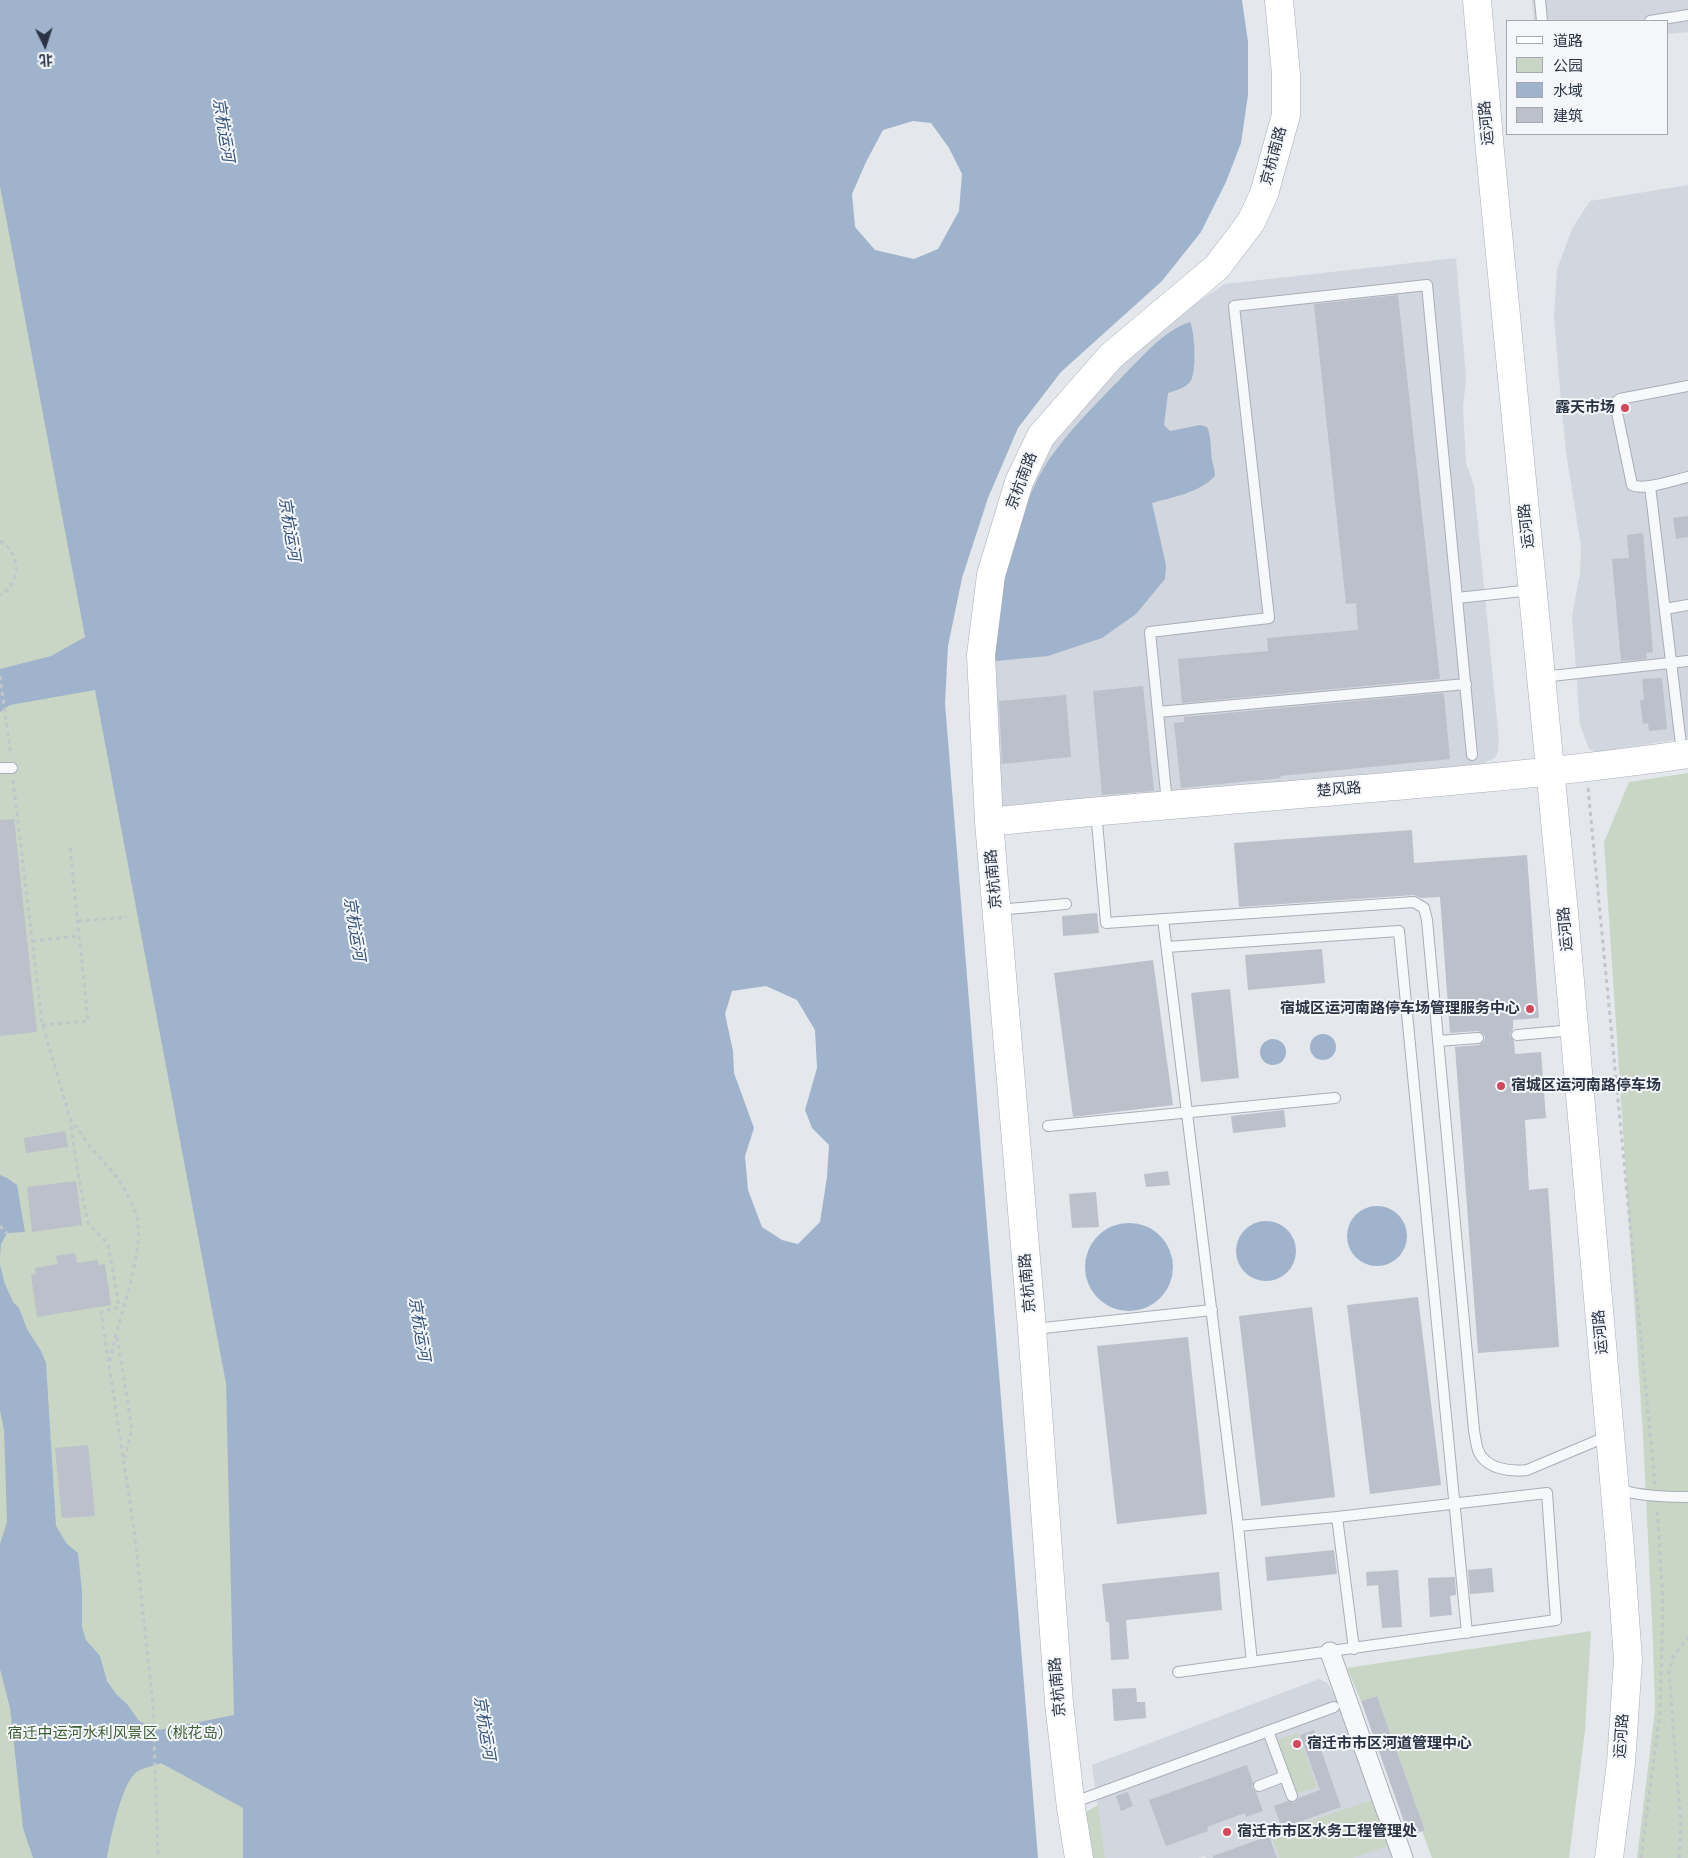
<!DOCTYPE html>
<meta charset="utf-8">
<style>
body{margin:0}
#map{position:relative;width:1688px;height:1858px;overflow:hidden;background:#e4e7ec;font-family:Arial,"Noto Sans SC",sans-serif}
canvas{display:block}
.legend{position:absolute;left:1506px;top:20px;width:162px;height:115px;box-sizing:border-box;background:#f4f6f9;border:1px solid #a4a8b1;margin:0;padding:6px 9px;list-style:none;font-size:15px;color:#2b3445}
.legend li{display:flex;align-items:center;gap:10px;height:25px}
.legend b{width:25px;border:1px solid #a4a8b1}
.north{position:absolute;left:20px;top:20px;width:50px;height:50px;-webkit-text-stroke:4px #f4f6f9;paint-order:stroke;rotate:176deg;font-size:14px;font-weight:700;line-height:20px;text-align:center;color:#2b3445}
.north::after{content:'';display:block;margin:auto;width:18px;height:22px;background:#2b3445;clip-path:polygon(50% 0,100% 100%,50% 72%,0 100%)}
</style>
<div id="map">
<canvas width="1688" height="1858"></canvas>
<ul class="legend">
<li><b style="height:6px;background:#fff"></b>道路</li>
<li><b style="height:14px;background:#c9d6c5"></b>公园</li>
<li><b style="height:14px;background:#9fb4cc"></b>水域</li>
<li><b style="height:14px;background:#bbc0ca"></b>建筑</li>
</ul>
<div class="north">北</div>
</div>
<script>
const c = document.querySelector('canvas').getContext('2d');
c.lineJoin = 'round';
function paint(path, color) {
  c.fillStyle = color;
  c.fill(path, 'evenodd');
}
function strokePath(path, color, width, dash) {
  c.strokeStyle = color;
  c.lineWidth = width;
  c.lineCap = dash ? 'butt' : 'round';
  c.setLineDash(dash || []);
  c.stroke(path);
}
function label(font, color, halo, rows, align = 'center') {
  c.font = font + ' Arial,"Noto Sans SC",sans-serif';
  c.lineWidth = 4;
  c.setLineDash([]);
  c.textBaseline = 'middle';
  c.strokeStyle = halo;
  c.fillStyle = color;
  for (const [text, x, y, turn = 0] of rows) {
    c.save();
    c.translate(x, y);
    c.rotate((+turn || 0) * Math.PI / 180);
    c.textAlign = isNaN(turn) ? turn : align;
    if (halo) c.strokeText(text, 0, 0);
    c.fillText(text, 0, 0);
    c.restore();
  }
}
paint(new Path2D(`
 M1532 0H1688V32L1667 34V21H1534Z
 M1688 185V738L1597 752 1589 749 1580 725 1572 616 1580 574 1581 547 1566 452 1559 379 1554 317 1557 269 1573 227 1590 201Z
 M1456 258 1466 378 1463 408 1466 463 1474 486 1499 740 1498 752 1495 758 1478 766 995 812 987 659 1016 519 1049 443 1116 368 1178 315 1225 284Z
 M1319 1679 1327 1683 1338 1699 1392 1858H1206L1205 1856 1198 1858H1105L1092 1765Z`), '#d2d6de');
paint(new Path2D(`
 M0 117 226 1384 243 1808V1858H0Z
 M1688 773V1858H1637L1655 1710 1653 1643 1643 1435 1604 842 1629 782Z
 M1591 1631 1585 1730 1569 1858H1432L1422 1831 1425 1830 1377 1696 1361 1701 1347 1668Z
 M1298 1733 1317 1787 1295 1794 1276 1740Z
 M1372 1800 1388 1846 1352 1858H1279L1271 1834Z
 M1098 1805 1105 1858H1093L1086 1812Z`), '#c9d6c5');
paint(new Path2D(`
 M0 0H1242L1248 42V95L1241 143 1226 182 1201 232 1162 281 1061 372 1018 428 988 498 962 578 948 646 945 703 1038 1858H243V1808L161 1763C154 1766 145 1767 138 1771 122 1780 110 1840 107 1858H33L23 1828 10 1708 0 1669V1544L7 1522 4 1430 0 1410V1265L5 1284 13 1302 19 1308 27 1329 41 1351 46 1363 56 1526 67 1544 78 1553 82 1591V1627L86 1640 100 1656 107 1681 116 1694 127 1704 139 1721 159 1730 234 1715 226 1384 95 690 10 705 0 712V669L51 656 85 637 0 186ZM913 121 931 123 949 148 962 174 959 211 938 249 914 259 875 250 855 227 852 194 866 162 883 130ZM766 986 797 1000 815 1030 817 1068 805 1110 812 1128 829 1145 827 1177 820 1222 798 1244 782 1240 762 1227 748 1190 745 1156 754 1128 734 1073 733 1051 725 1014 732 991Z
 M1190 322C1195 332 1197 374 1190 382 1184 389 1176 390 1168 393L1164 425 1170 431 1200 425 1207 427C1212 438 1210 448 1212 460 1213 466 1215 470 1215 476 1199 493 1173 497 1152 503L1166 565 1165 579 1136 614 1102 638 1048 656 996 661 990 656C1001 595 1015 509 1050 458 1071 428 1098 402 1123 376 1143 356 1163 331 1190 322Z
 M1310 1047a13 13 0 1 1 26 0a13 13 0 1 1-26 0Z
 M1260 1052a13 13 0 1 1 26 0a13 13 0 1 1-26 0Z
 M0 1175 7 1178 17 1185 25 1232 7 1233 1 1244 0 1256Z
 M1347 1236a30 30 0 1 1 60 0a30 30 0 1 1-60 0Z
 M1236 1251a30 30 0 1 1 60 0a30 30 0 1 1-60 0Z
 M1085 1267a44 44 0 1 1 88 0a44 44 0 1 1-88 0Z`), '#9fb4cc');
paint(new Path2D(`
 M1398 295 1440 679 1182 703 1178 659 1268 651 1267 638 1358 630 1356 603 1346 604 1314 304Z
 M1688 516V537L1676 539 1673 518Z
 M1643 533 1653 652 1646 653 1647 659 1621 661 1612 559 1629 558 1627 535Z
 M1662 678 1667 729 1649 731 1648 723 1643 724 1640 700H1644L1642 679Z
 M1143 686 1154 791 1102 795 1093 691Z
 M1442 693 1444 695 1450 759 1280 776 1281 778 1181 788 1174 723 1184 722V717Z
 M1066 695 1071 757 1002 764 999 701Z
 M14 819 37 1032 0 1036V820Z
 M1412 830 1414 863 1527 855 1539 1018 1513 1020V1029L1510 1035 1514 1041 1515 1054 1541 1052 1546 1118 1525 1120 1529 1190 1548 1188 1559 1347 1478 1353 1455 1047 1479 1045 1484 1041 1485 1037 1483 1034 1478 1031 1450 1033 1440 897 1421 898 1414 895 1239 907 1234 843Z
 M1097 913 1099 933 1063 936 1062 916Z
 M1322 949 1325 983 1248 990 1245 955Z
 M1153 960 1173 1105 1073 1117 1054 973Z
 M1230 989 1239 1078 1201 1082 1191 993Z
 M1284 1110 1286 1127 1233 1133 1231 1116Z
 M65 1131 68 1147 26 1153 24 1138Z
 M1168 1171 1170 1185 1146 1187 1144 1174Z
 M76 1181 82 1225 32 1232 27 1187Z
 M1096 1192 1099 1227 1072 1228 1069 1194Z
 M75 1253 77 1263 97 1260 99 1265 105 1264 111 1305 37 1317 31 1275 36 1274 35 1268 58 1264 56 1256Z
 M1418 1297 1441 1485 1370 1494 1347 1305Z
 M1312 1307 1335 1497 1261 1506 1239 1316Z
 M1188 1337 1207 1514 1117 1524 1097 1346Z
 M88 1445 95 1516 62 1518 55 1448Z
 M1334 1550 1337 1574 1267 1581 1265 1557Z
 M1492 1568 1494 1592 1470 1594 1468 1570Z
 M1398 1570 1402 1627 1382 1628 1378 1585 1367 1586 1366 1572Z
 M1219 1572 1222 1610 1126 1620 1129 1659 1111 1660 1109 1622H1106L1102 1584Z
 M1455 1577 1456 1595 1450 1596 1452 1615 1430 1617 1428 1578Z
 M1136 1688 1137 1702H1145L1146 1718 1114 1721 1112 1689Z
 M1377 1696 1425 1830 1409 1836 1361 1701Z
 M1314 1730 1341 1807 1282 1828 1274 1806 1288 1801 1294 1803 1299 1798 1320 1790 1300 1735Z
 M1247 1765 1253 1783 1252 1788 1256 1792 1263 1811 1246 1817 1245 1813 1207 1827 1208 1831 1166 1846 1149 1800Z
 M1128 1792 1133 1806 1121 1811 1116 1796Z
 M1269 1836 1277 1858H1213V1856Z`), '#bbc0ca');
const lane = new Path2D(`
 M1540 0 1542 21
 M1650 21 1688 15
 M1688 386 1620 399 1615 403 1632 485C1644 491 1674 480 1688 477
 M1650 486 1682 753
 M1457 598 1532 590
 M1665 609 1688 605
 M1542 677 1688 661
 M1158 712 1466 684
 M0 768H12
 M1167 803 1150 632 1269 618 1234 306 1427 285 1472 755
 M1096 811 1106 923 1414 902 1424 908 1427 920 1474 1430C1475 1437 1476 1444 1478 1450 1485 1469 1510 1472 1527 1470L1608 1436
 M997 910 1066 904
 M1163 919 1238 1526 1252 1662
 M1167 947 1399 931 1467 1633
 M1517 1035 1574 1030
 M1438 1041 1478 1038
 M1048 1126 1335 1098
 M1034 1329 1212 1310
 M1617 1489C1641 1496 1663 1497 1688 1497
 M1337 1517 1354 1649
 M1178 1672 1556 1620 1547 1493 1337 1517 1238 1526
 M1268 1731 1292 1796
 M1259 1786 1285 1776
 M1072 1803 1334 1707`);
const street = new Path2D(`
 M1330 1652 1403 1858`);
const secondary = new Path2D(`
 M1477 0 1490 151 1564 913 1620 1548 1628 1660 1621 1763 1609 1858
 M989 822C1221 797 1456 787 1688 754
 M1079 1858 1071 1808 1059 1703 1032 1329 989 822 981 655 991 575 1019 482 1041 436 1111 356 1217 267 1251 222 1264 194 1286 115V74L1279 0`);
strokePath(lane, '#a9aeb7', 12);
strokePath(street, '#a9aeb7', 21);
strokePath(secondary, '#a9aeb7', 29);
strokePath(new Path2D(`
 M0 541C21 553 22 582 0 595
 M0 676 11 756
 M13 780 42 1023 70 1118 78 1174 88 1223 108 1244 119 1307 101 1312 134 1529 153 1705 158 1858
 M1588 788 1655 1484
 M78 921 127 917
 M32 941 79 936
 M42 1025 88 1021 70 847
 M70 1118C77 1128 83 1137 90 1146 102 1161 117 1174 126 1192 129 1199 135 1208 137 1216 145 1257 116 1320 110 1363
 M0 1226 7 1233
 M117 1337 132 1429 125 1458
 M1641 1858 1660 1713 1663 1602 1657 1508
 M1679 1858 1681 1826 1669 1673 1673 1657 1688 1637`), '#c2c5cb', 3, [4, 4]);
strokePath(lane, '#f7f8fa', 10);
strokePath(street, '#f7f8fa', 19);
strokePath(secondary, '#fff', 28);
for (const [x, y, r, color] of [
 [1625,408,5,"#d1495b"],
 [1530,1009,5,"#d1495b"],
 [1501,1086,5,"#d1495b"],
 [1297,1744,5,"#d1495b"],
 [1227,1832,5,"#d1495b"]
]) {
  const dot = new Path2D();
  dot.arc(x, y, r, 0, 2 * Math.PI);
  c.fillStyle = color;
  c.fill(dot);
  strokePath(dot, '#f4f6f9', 2);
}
label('15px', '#2b3445', '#f4f6f9', [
 ["运河路",1487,123,-95],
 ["京杭南路",1274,156,-75],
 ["京杭南路",1022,481,-69],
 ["运河路",1527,526,-96],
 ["楚风路",1339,790,-5],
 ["京杭南路",994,879,-95],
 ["运河路",1566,929,-95],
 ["京杭南路",1028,1283,-95],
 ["运河路",1601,1332,-95],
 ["京杭南路",1058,1687,-95],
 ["运河路",1622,1736,-86]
]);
label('bold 15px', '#2b3445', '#f4f6f9', [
 ["露天市场",1615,408,"right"],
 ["宿城区运河南路停车场管理服务中心",1520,1009,"right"],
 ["宿城区运河南路停车场",1511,1086],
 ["宿迁市市区河道管理中心",1307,1744],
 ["宿迁市市区水务工程管理处",1237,1832]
], 'left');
label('15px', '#3f6138', '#f4f6f9', [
 ["宿迁中运河水利风景区（桃花岛）",120,1734]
]);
label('italic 16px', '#34527a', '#f4f6f9', [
 ["京杭运河",223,130,81],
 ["京杭运河",289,529,81],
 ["京杭运河",354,929,81],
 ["京杭运河",419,1329,81],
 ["京杭运河",484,1728,81]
]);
</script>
